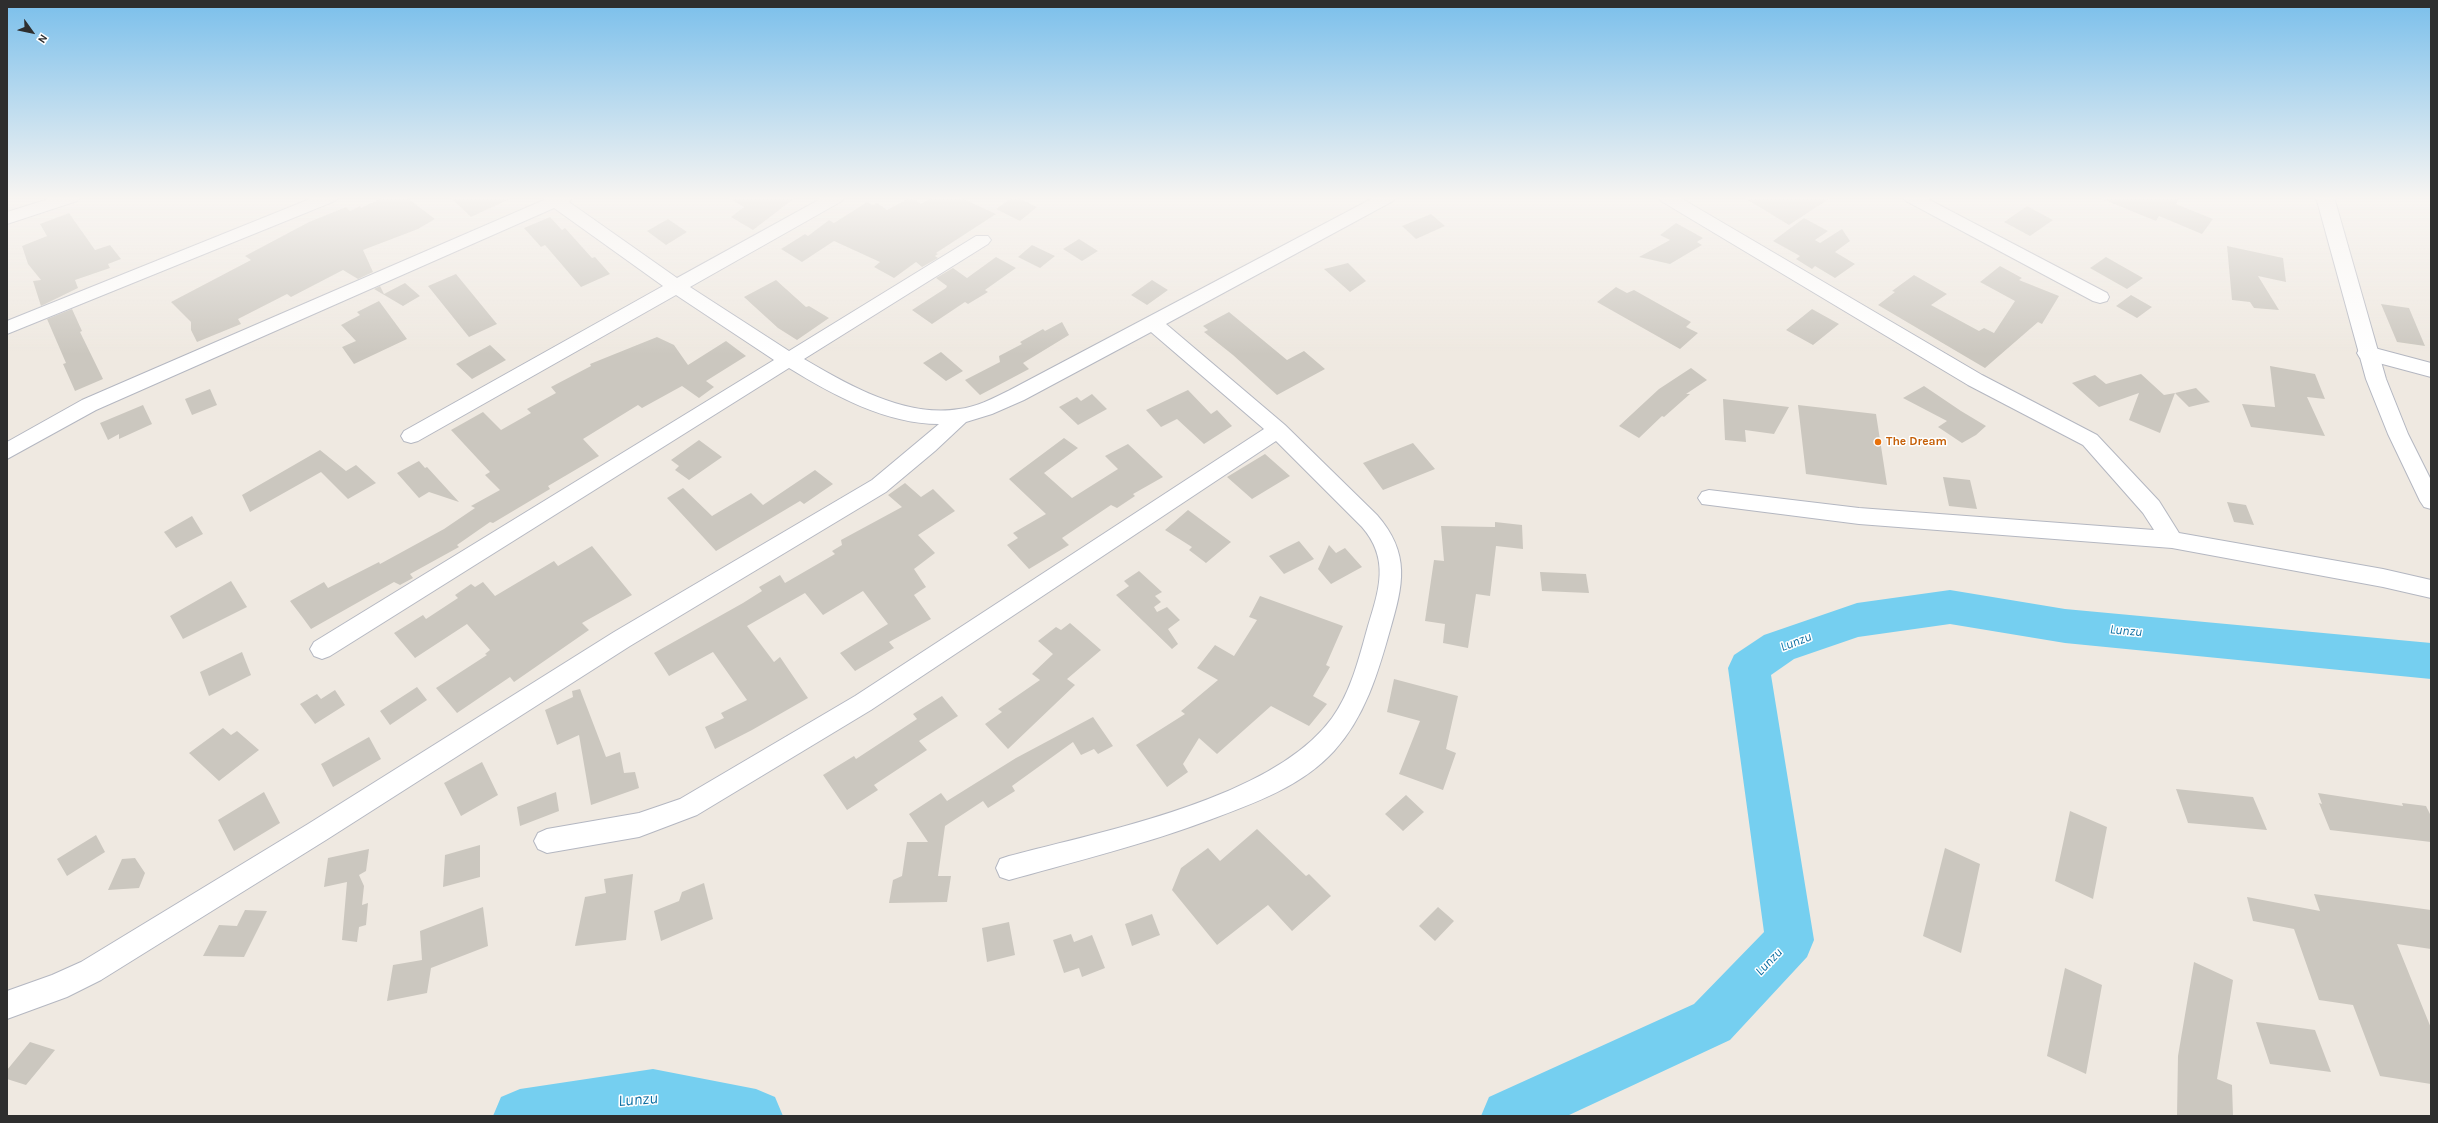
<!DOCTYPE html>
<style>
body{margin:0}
#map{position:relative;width:2438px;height:1123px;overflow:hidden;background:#efe9e1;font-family:Karla,sans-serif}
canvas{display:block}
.frame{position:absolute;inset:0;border:8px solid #2e2e2e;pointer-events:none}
.north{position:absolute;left:12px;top:12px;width:40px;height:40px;-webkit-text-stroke:3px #fff;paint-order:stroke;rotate:123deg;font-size:11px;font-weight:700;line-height:16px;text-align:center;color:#2e2e2e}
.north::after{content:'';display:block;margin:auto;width:14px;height:18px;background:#2e2e2e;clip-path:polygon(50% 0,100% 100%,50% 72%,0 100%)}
</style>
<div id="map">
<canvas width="2438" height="1123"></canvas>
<div class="frame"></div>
<div class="north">N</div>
</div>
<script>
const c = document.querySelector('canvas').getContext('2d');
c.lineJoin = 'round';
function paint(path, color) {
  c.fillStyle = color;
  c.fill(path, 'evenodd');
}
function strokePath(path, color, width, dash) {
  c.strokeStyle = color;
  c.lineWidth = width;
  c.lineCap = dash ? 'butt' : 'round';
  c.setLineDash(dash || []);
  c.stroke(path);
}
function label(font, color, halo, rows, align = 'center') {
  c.font = font + ' Karla,sans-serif';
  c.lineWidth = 3;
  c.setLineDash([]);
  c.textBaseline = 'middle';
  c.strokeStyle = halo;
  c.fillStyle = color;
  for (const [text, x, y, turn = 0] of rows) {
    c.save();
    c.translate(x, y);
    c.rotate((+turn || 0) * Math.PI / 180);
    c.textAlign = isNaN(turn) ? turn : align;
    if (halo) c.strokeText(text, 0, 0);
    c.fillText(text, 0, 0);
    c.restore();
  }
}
paint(new Path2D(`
 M1950 590 2065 609 2431 643V679L2065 643 1950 624 1858 637 1794 659 1771 675 1814 940 1807 957 1730 1040 1567 1116H1481L1489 1097 1694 1004 1764 932 1728 668 1734 655 1764 635 1857 603Z
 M653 1069 756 1089 775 1097 783 1116H493L501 1097 520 1089Z`), '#75cff0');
paint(new Path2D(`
 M384 197H406L435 219 418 229 363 250 373 272 358 279 343 270 291 297 287 294 238 319 241 324 197 342 191 330V322L171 302 251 260 245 256 309 222 346 207 350 211 360 206 361 208Z
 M450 197H514L471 217Z
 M727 197H796L753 230 731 217 744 207Z
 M911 197 921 204 933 197H959L996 214 936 253 938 254 935 256 938 258 922 267 916 262 894 278 874 267 880 262 834 241 802 262 781 249 805 234 808 236 829 220 834 223 867 202 873 205 877 203 887 210Z
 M1013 197H1016L1037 207 1020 221 996 209Z
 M1743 197H1832L1789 225Z
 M2097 197H2179L2176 204 2213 219 2202 234 2159 216 2156 221Z
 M2027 206 2053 220 2030 236 2004 222Z
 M69 213 95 250 110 245 121 259 108 264 110 268 75 280 78 288 41 306 33 281 41 280 28 264 22 246 47 236 40 224Z
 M1431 214 1445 226 1416 239 1402 226Z
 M550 217 562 230 565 228 592 258 595 257 610 274 581 287 545 245 541 247 524 228Z
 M1804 218 1828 231 1815 240 1820 243 1842 229 1850 241 1835 252 1855 264 1835 278 1815 266 1812 269 1796 259 1800 256 1773 241Z
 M668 219 687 232 666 245 647 231Z
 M1676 223 1703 238 1697 242 1702 245 1670 264 1639 257 1670 240 1660 235Z
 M1079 239 1098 251 1082 261 1063 249Z
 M1032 245 1055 256 1040 268 1018 257Z
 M2227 246 2283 258 2286 282 2258 276 2279 310 2254 308 2250 302 2232 300Z
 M996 257 1016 268 985 290 988 292 968 304 965 302 932 324 912 310 946 288 947 286 936 278 953 268 967 278Z
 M2106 257 2143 278 2127 289 2090 268Z
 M1348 263 1366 281 1350 292 1324 269Z
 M2000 266 2022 278 2019 280 2059 296 2042 324 2038 322 1985 368 1878 305 1895 292 1892 291 1914 275 1947 294 1931 305 1979 331 1984 328 1994 333 2015 301 1980 282Z
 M456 274 497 324 469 337 428 286Z
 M776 280 806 307 809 306 829 318 797 340 778 328 744 297Z
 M1152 280 1168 290 1147 305 1131 295Z
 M405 283 420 296 403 306 374 289 380 286 384 294Z
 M1616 287 1627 293 1634 290 1691 322 1686 327 1698 333 1680 349 1597 302Z
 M2131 295 2152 307 2137 318 2116 306Z
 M379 301 407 339 354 364 342 347 356 341 341 325 360 315 357 312Z
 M2381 304 2409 308 2425 346 2397 342Z
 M72 309 82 331 80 332 103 379 75 391 63 364 66 363 47 319Z
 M1812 309 1839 324 1813 345 1786 330Z
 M1229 312 1287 360 1304 351 1325 369 1277 395 1233 355 1204 332 1208 330 1203 326Z
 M1062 322 1069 335 1023 363 1029 369 980 395 965 380 1000 362 999 356 1022 344 1020 342 1043 329 1045 331Z
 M657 337 674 345 688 365 726 341 746 356 706 381 714 387 699 398 682 386 642 408 638 405 583 439 599 456 548 486 550 489 493 523 490 522 457 545 459 547 410 574 413 578 400 585 394 582 311 629 303 618 290 601 324 582 328 588 379 562 380 564 444 529 475 508 471 506 500 490 485 475 490 472 451 430 483 412 501 430 531 413 527 409 556 393 551 387 591 366 590 364Z
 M490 345 506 360 472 379 456 364Z
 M941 352 963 371 946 381 923 363Z
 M2270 366 2315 374 2325 399 2307 397 2325 436 2251 427 2242 404 2275 407Z
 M1691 368 1707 380 1686 394H1690L1664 417 1662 416 1639 438 1619 426 1659 389Z
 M2141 374 2164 395 2175 393 2160 433 2129 420 2139 393 2099 407 2072 383 2095 375 2106 384Z
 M1924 386 1961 411 1986 426 1976 435 1962 443 1938 427 1947 421 1903 398Z
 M2196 388 2210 402 2189 407 2175 393Z
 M210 389 217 405 192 415 185 399Z
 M1188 390 1211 414 1217 410 1232 426 1204 444 1177 419 1161 427 1146 410Z
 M1092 394 1107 409 1078 425 1059 407 1077 397 1081 401Z
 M1723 399 1789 407 1774 434 1745 430 1746 442 1725 440Z
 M143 405 152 424 119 439V434L108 440 100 423Z
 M1798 405 1876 414 1887 485 1806 474Z
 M1064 438 1078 448 1044 473 1072 498 1118 469 1105 456 1128 444 1163 477 1133 494 1135 496 1117 508 1111 505 1062 538 1069 545 1029 569 1007 545 1018 538 1013 533 1046 514 1009 479Z
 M699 440 722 457 689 480 675 470 679 466 671 460Z
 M1413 443 1435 469 1383 490 1363 463Z
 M320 450 346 471 356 465 376 483 348 499 321 472 250 512 242 495Z
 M1265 454 1290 476 1252 499 1227 477Z
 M419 461 425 468 427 467 459 502 429 492 419 498 397 473Z
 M815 470 833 484 804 504 800 501 716 551 667 498 683 488 712 516 751 493 763 505Z
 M1943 477 1970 480 1977 509 1949 506Z
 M905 483 921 497 933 489 955 511 918 535 935 553 914 569 926 587 914 595 931 619 889 642 894 648 855 671 840 653 888 624 863 591 823 615 805 593 747 626 774 662 780 657 808 698 752 730 715 749 705 727 724 718 721 713 747 700 713 652 669 676 654 653 743 603 762 591 759 587 780 575 785 583 835 554 832 551 842 545 841 540 902 507 888 495Z
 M2227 502 2246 505 2254 525 2234 522Z
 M1188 510 1231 542 1206 563 1189 550 1192 547 1165 530Z
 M192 516 203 534 176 548 164 532Z
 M1495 522 1522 525 1523 549 1496 546 1490 596 1476 594 1468 648 1443 643 1445 624 1425 621 1434 560 1444 561 1441 526 1495 527Z
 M1299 541 1314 559 1284 574 1269 556Z
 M1329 545 1336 553 1345 548 1362 567 1331 584 1318 569Z
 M592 546 632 595 582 623 589 630 514 682 510 677 457 713 436 688 487 655 485 654 490 650 467 624 415 658 394 633 423 615 426 619 458 598 455 595 471 584 475 587 483 582 495 596 554 561 558 566Z
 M1139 571 1162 592 1155 596 1161 602 1154 607 1157 612 1167 607 1180 620 1168 629 1178 644 1172 649 1116 595 1129 586 1124 581Z
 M1540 572 1586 574 1589 593 1542 591Z
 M231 581 247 607 183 639 170 616Z
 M1260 596 1343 626 1326 665 1330 667 1313 696 1327 704 1309 726 1271 706 1217 754 1199 738 1183 764 1188 772 1167 787 1136 745 1185 714 1181 711 1218 680 1197 668 1215 645 1234 656 1257 620 1249 617Z
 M1070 623 1101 650 1067 679 1075 685 1008 749 985 724 1002 712 998 709 1040 680 1032 674 1053 654 1038 641 1056 627 1061 630Z
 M242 652 251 675 209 696 200 672Z
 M1394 679 1458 696 1446 749 1456 753 1443 790 1399 774 1420 721 1387 712Z
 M417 687 427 700 390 725 380 711Z
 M580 689 606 757 620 752 624 773 635 772 639 788 591 805 579 735 557 745 545 710 573 697 572 691Z
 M335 690 345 705 315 724 300 704 317 694 321 699Z
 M942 696 958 716 919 741 927 750 874 785 878 790 847 810 823 775 854 756 856 759 917 719 913 714Z
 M1093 717 1113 746 1098 754 1094 749 1081 755 1073 742 1012 786 1015 791 988 808 983 801 945 826 938 876H951L947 902 889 903 893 880 902 876 907 842H928L909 814 941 793 947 801 1016 758Z
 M223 728 231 735 237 731 259 750 219 781 189 753Z
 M369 737 381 759 333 787 321 764Z
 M482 762 498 795 461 816 444 783Z
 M2176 789 2253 797 2267 830 2188 823Z
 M264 792 280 823 234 851 218 820Z
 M556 792 559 811 520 826 517 807Z
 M2318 793 2403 806 2402 803 2426 806 2431 816V842L2330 830 2319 803 2322 804Z
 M1406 795 1424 812 1403 831 1385 814Z
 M2070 811 2107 827 2093 899 2055 881Z
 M1257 829 1306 876 1309 874 1331 896 1292 931 1268 905 1217 945 1172 890 1181 868 1208 848 1220 861Z
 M96 835 105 852 67 876 57 859Z
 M480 845V877L443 887 445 855Z
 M1945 848 1980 864 1961 953 1923 936Z
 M369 849 366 871 359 875 364 886 362 905 368 903 366 925 359 927 357 942 342 940 347 882 324 887 328 858Z
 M135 858 145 873 139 888 108 890 122 859Z
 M633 874 626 940 575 946 585 897 606 893 604 879Z
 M704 883 713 919 661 941 654 911 679 901 682 892Z
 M2314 894 2431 910V949L2397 944 2431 1028V1084L2380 1076 2353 1005 2319 1000 2294 929 2253 921 2247 897 2320 911Z
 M483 907 488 946 431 968 427 993 387 1001 393 965 422 960 420 931Z
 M1438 907 1454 921 1435 941 1419 926Z
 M245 910 267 911 244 957 203 956 219 925 237 926Z
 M1152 914 1160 935 1132 946 1125 924Z
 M1009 922 1015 955 987 962 982 928Z
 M1071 934 1074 942 1092 935 1105 968 1082 977 1079 968 1064 973 1053 940Z
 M2194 962 2233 980 2217 1079 2232 1085 2233 1116H2177L2178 1056Z
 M2065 968 2102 985 2086 1074 2047 1056Z
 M2256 1022 2315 1030 2331 1072 2270 1064Z
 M30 1042 55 1050 26 1085 7 1079V1070Z`), '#cbc7bf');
const minor = new Path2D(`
 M55 197H80L77 201 7 224V212Z
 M315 197H338L335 201 7 334V321Z
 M543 197H573L569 202 677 278 824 197H844L842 201 690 287 789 351 976 236H988L991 240 988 244 804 359C848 385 906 418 959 409 977 407 994 398 1010 390L1375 197H1395L1393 201 1166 324 1285 425 1377 515C1411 554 1403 585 1390 630 1378 673 1365 717 1334 751 1302 786 1255 803 1212 819 1146 844 1077 861 1009 880L1000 877 996 868 1000 859 1009 856C1103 831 1273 799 1332 718 1351 692 1359 658 1368 626 1379 590 1390 559 1362 527L1276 441 871 710 697 815 639 837 547 853 538 849 534 841 538 833 547 829 639 813 680 799 855 696 1264 429 1151 332 1024 400 992 414 966 422 935 451 886 492 630 646 326 840 101 980 67 997 7 1019V991L52 975 81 962 308 824 614 632 872 480 939 424C886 424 833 395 789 368L330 656 322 659 314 656 310 649 314 642 774 360 676 295 418 441 411 443 404 441 401 436 404 431 663 286 554 208 96 410 7 459V442L82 400 544 200Z
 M1658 197H1679L1982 375 2097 435 2159 501 2179 533 2383 569 2431 580V598L2383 587 2172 548 1859 524 1702 504 1698 498 1702 492 1709 490 1859 508 2154 530 2143 513 2083 445 1968 385 1661 201Z
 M1903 197H1924L2107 293 2109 297 2107 301 2100 303 2093 301 1906 201Z
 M2367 346 2431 363V377L2360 358 2357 353 2360 348Z`);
const secondary = new Path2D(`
 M2316 197H2334L2386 379 2408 434 2431 480V509L2424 507 2420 501 2388 434 2366 379Z`);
strokePath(minor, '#b4b7c1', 2);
strokePath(secondary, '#b4b7c1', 2);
paint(minor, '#fff');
paint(secondary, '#fff');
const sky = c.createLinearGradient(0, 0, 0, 354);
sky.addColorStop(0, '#7abfeb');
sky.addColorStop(0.56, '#f8f5f2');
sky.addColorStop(1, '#f8f5f200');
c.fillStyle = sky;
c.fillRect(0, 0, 2438, 354);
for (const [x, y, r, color] of [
 [1878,442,4,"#e8710a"]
]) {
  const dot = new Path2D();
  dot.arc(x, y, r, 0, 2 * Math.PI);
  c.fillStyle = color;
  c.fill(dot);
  strokePath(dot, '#fff', 1.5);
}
label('bold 12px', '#c56008', '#fff', [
 ["The Dream",1886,442]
], 'left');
label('italic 13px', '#0d6fa3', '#fff', [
 ["Lunzu",2126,631,5],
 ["Lunzu",1796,642,-21],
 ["Lunzu",1769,962,-46]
]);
label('italic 16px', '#0d6fa3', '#fff', [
 ["Lunzu",638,1100,-4]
]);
</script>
